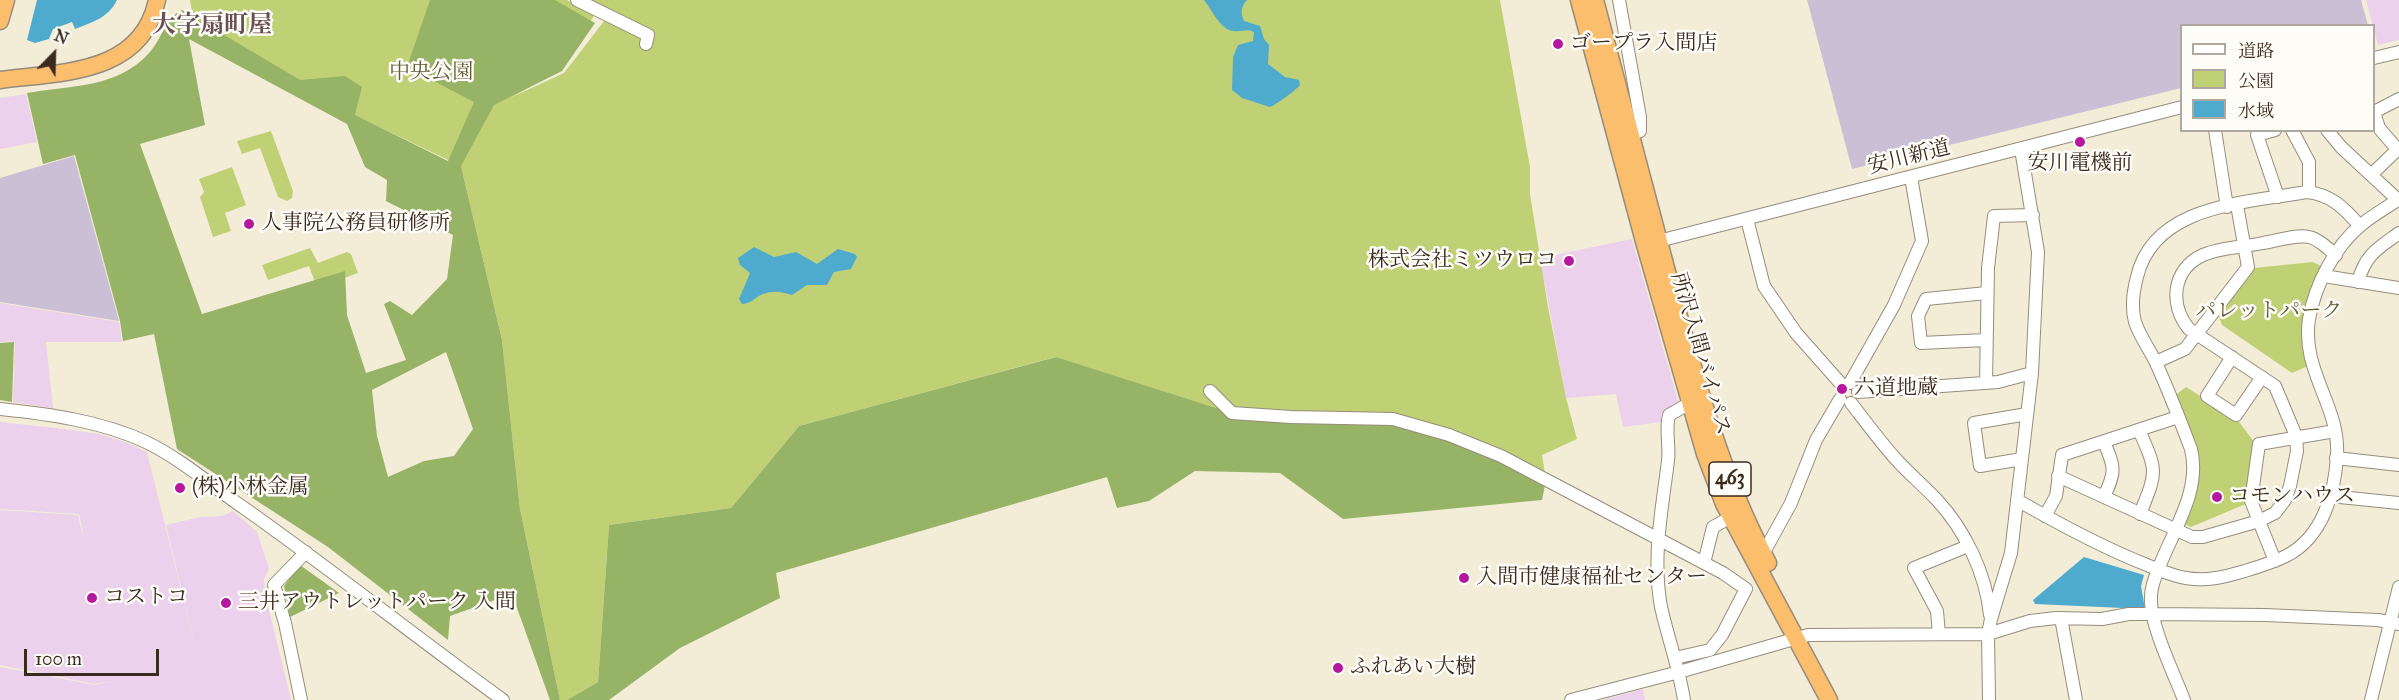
<!DOCTYPE html>
<meta charset="utf-8">
<style>
body{margin:0}
#map{position:relative;width:2399px;height:700px;overflow:hidden;background:#f3edd8;font-family:"IM FELL Great Primer","Noto Serif JP",serif}
canvas{display:block}
.legend{position:absolute;left:2180px;top:24px;width:195px;height:108px;box-sizing:border-box;background:#fdfcf7;border:2px solid #afa8a0;margin:0;padding:8px 10px;list-style:none;font-size:18px;color:#3b2a1e}
.legend li{display:flex;align-items:center;gap:12px;height:30px}
.legend b{width:30px;border:2px solid #afa8a0}
.north{position:absolute;left:24px;top:24px;width:60px;height:60px;-webkit-text-stroke:4px #fdfcf7;paint-order:stroke;rotate:23deg;font-size:16px;font-weight:700;line-height:24px;text-align:center;color:#3b2a1e}
.north::after{content:'';display:block;margin:auto;width:21px;height:27px;background:#3b2a1e;clip-path:polygon(50% 0,100% 100%,50% 72%,0 100%)}
.scale{position:absolute;left:24px;top:649px;width:135px;height:27px;box-sizing:border-box;border:3px solid #3b2a1e;border-top:0;padding-left:8px;font-size:18px;line-height:21px;white-space:nowrap;color:#3b2a1e;-webkit-text-stroke:4px #fdfcf7;paint-order:stroke}
</style>
<div id="map">
<canvas width="2399" height="700"></canvas>
<ul class="legend">
<li><b style="height:8px;background:#fff"></b>道路</li>
<li><b style="height:16px;background:#bfd174"></b>公園</li>
<li><b style="height:16px;background:#4fabcd"></b>水域</li>
</ul>
<div class="north">N</div>
<div class="scale">100 m</div>
</div>
<script>
const c = document.querySelector('canvas').getContext('2d');
c.lineJoin = 'round';
function paint(path, color) {
  c.fillStyle = color;
  c.fill(path, 'evenodd');
}
function strokePath(path, color, width, dash) {
  c.strokeStyle = color;
  c.lineWidth = width;
  c.lineCap = dash ? 'butt' : 'round';
  c.setLineDash(dash || []);
  c.stroke(path);
}
function label(font, color, halo, rows, align = 'center') {
  c.font = font + ' "IM FELL Great Primer","Noto Serif JP",serif';
  c.lineWidth = 5;
  c.setLineDash([]);
  c.textBaseline = 'middle';
  c.strokeStyle = halo;
  c.fillStyle = color;
  for (const [text, x, y, turn = 0] of rows) {
    c.save();
    c.translate(x, y);
    c.rotate((+turn || 0) * Math.PI / 180);
    c.textAlign = isNaN(turn) ? turn : align;
    if (halo) c.strokeText(text, 0, 0);
    c.fillText(text, 0, 0);
    c.restore();
  }
}
paint(new Path2D(`
 M2366 0H2399V40L2378 45Z
 M26 94 37 142 0 149V98Z
 M1632 239 1679 405 1661 413V422L1623 427 1616 394 1566 398 1540 258Z
 M0 303 119 322 122 342H46L53 408 13 402 15 342H0Z
 M0 422 65 429 99 434 128 443 147 452 199 662 166 525 200 517 222 516 233 511 257 532 269 568 264 580 265 593 291 700H0V667L95 685 113 681 95 684 0 665V510L78 515 82 533H83L79 514 0 509Z
 M1643 689 1645 700H1603Z`), '#ebd1eb');
paint(new Path2D(`
 M1807 0H2361L2368 25 2182 26 2181 88 1852 169Z
 M74 156 119 321 0 302V178Z`), '#cbbfd5');
paint(new Path2D(`
 M190 0H567L595 14 561 70 510 98 564 73 611 12 588 0H1500L1530 167V194L1548 307 1566 398 1577 439 1542 455 1546 480 1232 413 1055 357 799 426 731 508 609 525 598 682 567 700H560L520 509 502 340 461 166 197 40Z
 M271 131 293 191 292 198 287 201 278 197 260 148 242 154 237 141Z
 M232 167 246 205 225 213 231 231 213 237 200 197 204 192 199 179Z
 M310 248 318 263 347 252 351 254 358 273 317 288 309 266 268 280 262 265Z
 M2313 262 2323 267 2318 281 2308 366 2292 373 2222 325 2219 316 2254 268Z
 M2186 387 2237 419 2254 442 2248 503 2191 527 2182 523 2197 483 2173 397Z`), '#bfd174');
paint(new Path2D(`
 M430 0H555L595 23 562 71 494 105 461 166 502 340 520 509 560 700H550L512 594 450 616 448 640 328 547 177 449 154 334 123 341 120 321 75 155 43 164 27 93C70 85 117 89 149 53 163 38 164 19 182 10L300 80 345 76 362 87 355 115 448 161 474 102 407 67ZM189 39 347 124 365 167 387 180 386 201 453 235 447 279 412 315 390 301 384 304 406 360 366 373 347 315 345 271 202 314 140 144 205 125ZM446 352 473 429 454 456 424 461 388 477 377 436 372 390Z
 M14 342 12 402 0 400V343Z
 M1056 357 1232 413 1393 419 1546 480 1542 500 1343 519 1280 473 1195 471 1149 501 1117 508 1107 477 776 573 780 598 680 648 609 700H567L598 682 609 525 731 508 799 426Z
 M300 565 339 593 290 617 284 586Z`), '#97b366');
paint(new Path2D(`
 M37 0H117C108 18 93 22 75 29L72 22 53 29 49 39 35 43 27 40Z
 M1204 0H1247C1241 6 1240 13 1244 21L1260 26 1264 39 1269 45 1268 64 1285 77 1299 80 1300 85C1297 89 1276 105 1270 107L1242 98 1232 90 1233 57 1238 45 1253 41 1254 32C1247 28 1242 32 1234 31 1221 31 1212 10 1204 0Z
 M754 247 774 257 796 252 817 264 838 249 855 254 857 257 851 269 834 272 827 285H807L792 295C782 292 774 290 763 294 755 297 751 304 742 304L739 299 750 273 740 265 738 258Z
 M2084 557 2144 575 2141 586 2145 609 2035 604 2033 600Z`), '#4fabcd');
const minor = new Path2D(`
 M577 0 648 35 646 44
 M1619 0 1640 117V131L1631 135
 M2374 58 2399 52
 M2215 130 2227 207
 M2275 130 2257 135 2278 197
 M2292 130 2309 162V192
 M2327 130 2341 147 2398 200
 M2397 149 2379 128 2374 112 2399 99
 M2371 175 2399 148
 M1747 219 1764 286 1796 333 1842 385
 M1651 243 2182 107
 M2324 276 2399 288
 M2358 282C2365 255 2377 249 2399 233
 M1986 340 1921 343 1918 316 1926 299 1987 293
 M2232 357 2207 396 2236 415 2262 377
 M2156 362 2185 349 2248 267 2237 205
 M1850 383 1894 305 1922 241 1911 177
 M1986 383 1988 268 1994 216 2033 215
 M1210 391 1232 413 1291 417 1393 419 1449 435 1501 456 1723 573 1746 589 1722 635 1710 650 1675 658
 M1858 392 1998 382 2032 373
 M1851 403C1865 421 1879 440 1894 457 1907 472 1923 485 1937 500 1965 530 1986 574 1990 615
 M0 409C49 414 101 421 146 442 181 459 212 486 244 508 332 570 416 637 503 700
 M2139 430C2158 473 2157 471 2140 514
 M2104 442C2115 468 2116 471 2104 497
 M2336 458 2399 465
 M2022 459 1980 466 1974 423 2027 414
 M2058 476 2192 537H2203L2259 521 2275 513 2285 500 2290 486 2297 451 2296 436 2275 386 2189 329C2169 305 2172 269 2203 255 2221 247 2244 247 2263 243 2277 241 2295 234 2309 237 2319 239 2328 249 2336 255
 M2330 496 2399 503
 M2017 500C2059 524 2101 547 2147 565 2160 570 2172 576 2186 578 2208 582 2227 576 2248 570 2261 566 2274 562 2286 556 2323 537 2335 493 2337 455 2340 406 2301 371 2309 319 2315 285 2335 246 2361 225 2373 215 2386 208 2399 199
 M2045 516 2056 496 2062 455 2178 417
 M1763 554 1791 503 1816 440 1840 399
 M2275 561 2251 501 2259 444 2335 431
 M1704 563 1713 527 1731 517
 M2061 618 2076 700
 M1939 634 1937 611 1914 568 1968 546
 M301 700 285 623 274 585 306 552
 M1571 700 1679 672 1808 635 1988 634 2030 621 2056 618 2102 619 2129 614H2153L2265 615 2378 620 2399 624
 M1684 700C1679 668 1668 638 1661 607 1652 558 1662 509 1668 461 1670 446 1665 430 1669 415L1690 403
 M1989 700 1988 634 1991 619 2011 553 2032 373 2038 252 2021 149
 M2184 700C2174 673 2149 624 2151 596 2151 585 2156 575 2160 565 2175 527 2201 490 2191 449 2180 420 2169 391 2156 363 2150 350 2140 337 2135 322 2131 307 2133 292 2137 277 2154 204 2247 203 2306 192 2331 194 2344 208 2360 226
 M2371 700 2399 587`);
const highway = new Path2D(`
 M1579 0 1645 245 1705 454 1724 504 1829 700
 M1595 0C1619 89 1643 178 1666 268 1693 368 1718 470 1768 563
 M0 21 6 0
 M0 80C60 72 142 75 157 0`);
strokePath(minor, '#978c7b', 14);
strokePath(highway, '#978c7b', 19);
strokePath(minor, '#fff', 12);
strokePath(highway, '#fabe6d', 16);
for (const [x, y, r, color] of [
 [1558,44,6,"#b5179e"],
 [2080,142,6,"#b5179e"],
 [249,224,6,"#b5179e"],
 [1569,261,6,"#b5179e"],
 [1842,389,6,"#b5179e"],
 [180,488,6,"#b5179e"],
 [2217,497,6,"#b5179e"],
 [1464,578,6,"#b5179e"],
 [92,598,6,"#b5179e"],
 [226,603,6,"#b5179e"],
 [1338,668,6,"#b5179e"]
]) {
  const dot = new Path2D();
  dot.arc(x, y, r, 0, 2 * Math.PI);
  c.fillStyle = color;
  c.fill(dot);
  strokePath(dot, '#fdfcf7', 2);
}
for (const [x, y, w] of [
 [1730,479,42]
]) {
  const box = new Path2D();
  box.roundRect(x - w / 2, y - 17, w, 34, 4.5);
  c.fillStyle = '#fdfcf7';
  c.fill(box);
  strokePath(box, '#3b2a1e', 1.5);
}
label('bold 20px', '#3b2a1e', null, [
 ["463",1730,479]
]);
label('21px', '#3b2a1e', '#fdfcf7', [
 ["ゴープラ入間店",1570,44],
 ["安川電機前",2080,164,"center"],
 ["人事院公務員研修所",261,224],
 ["株式会社ミツウロコ",1557,261,"right"],
 ["六道地蔵",1854,389],
 ["(株)小林金属",192,488],
 ["コモンハウス",2229,497],
 ["入間市健康福祉センター",1476,578],
 ["コストコ",104,598],
 ["三井アウトレットパーク 入間",238,603],
 ["ふれあい大樹",1350,668]
], 'left');
label('21px', '#635c38', '#fdfcf7', [
 ["中央公園",431,73],
 ["パレットパーク",2269,312]
]);
label('21px', '#3b2a1e', '#fdfcf7', [
 ["安川新道",1909,158,-14],
 ["所沢入間バイパス",1700,354,74]
]);
label('bold 24px', '#694f55', '#fdfcf7', [
 ["大字扇町屋",212,26]
]);
</script>
